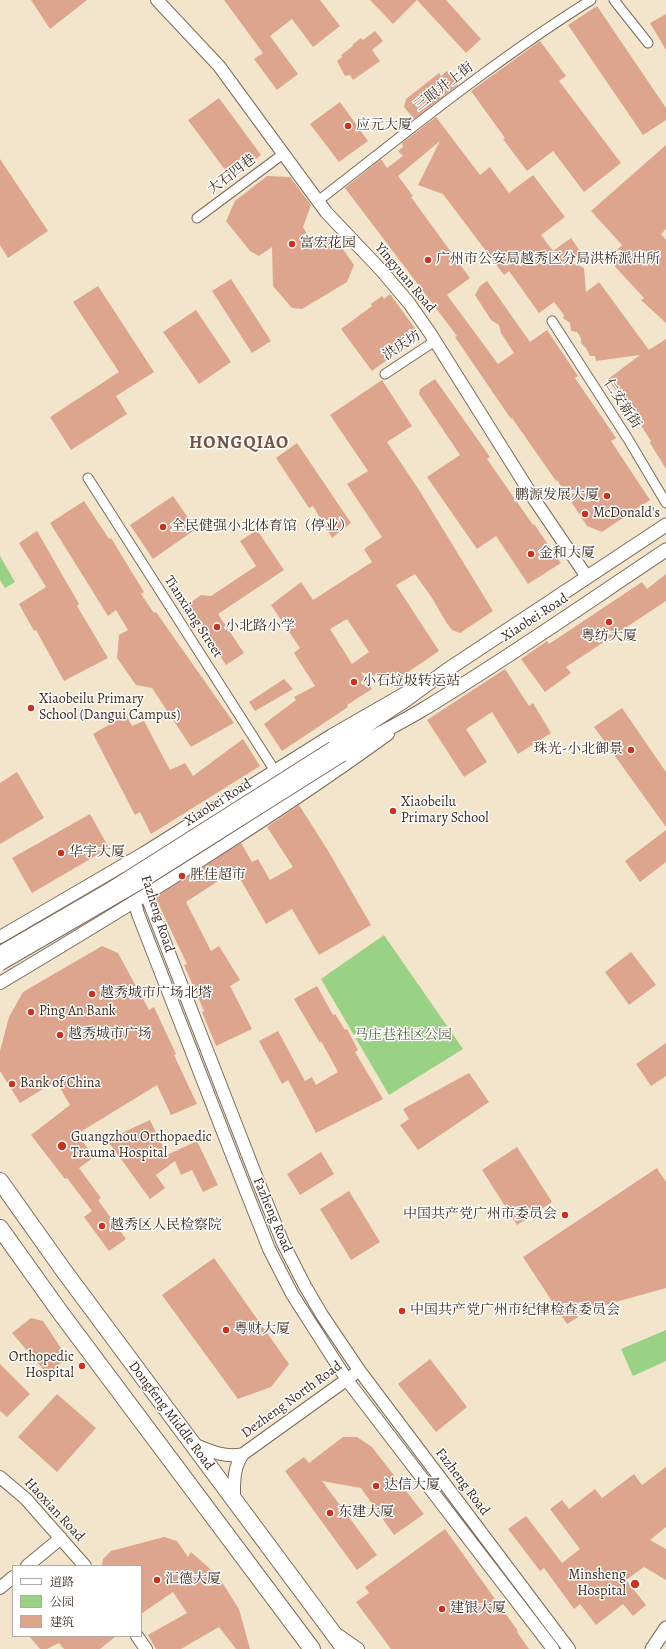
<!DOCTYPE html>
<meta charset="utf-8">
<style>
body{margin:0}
#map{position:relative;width:666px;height:1649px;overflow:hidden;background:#f3e5cc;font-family:Alegreya,"Noto Serif SC",serif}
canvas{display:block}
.legend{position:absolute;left:12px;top:1565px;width:130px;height:72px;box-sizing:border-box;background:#fff;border:1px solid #b1aaa5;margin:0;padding:5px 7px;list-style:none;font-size:12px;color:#3b2a1e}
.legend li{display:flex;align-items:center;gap:8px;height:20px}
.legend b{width:20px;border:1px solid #b1aaa5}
</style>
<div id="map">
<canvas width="666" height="1649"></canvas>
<ul class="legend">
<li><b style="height:5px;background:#fff"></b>道路</li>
<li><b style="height:11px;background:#99d285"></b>公园</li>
<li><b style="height:11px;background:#dda58e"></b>建筑</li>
</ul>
</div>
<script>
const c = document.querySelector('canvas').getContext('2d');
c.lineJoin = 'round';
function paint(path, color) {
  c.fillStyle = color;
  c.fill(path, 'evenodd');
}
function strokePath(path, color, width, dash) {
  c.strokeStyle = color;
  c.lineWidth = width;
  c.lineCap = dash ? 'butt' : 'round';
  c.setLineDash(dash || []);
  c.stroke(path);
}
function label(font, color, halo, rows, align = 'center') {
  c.font = font + ' Alegreya,"Noto Serif SC",serif';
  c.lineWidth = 3;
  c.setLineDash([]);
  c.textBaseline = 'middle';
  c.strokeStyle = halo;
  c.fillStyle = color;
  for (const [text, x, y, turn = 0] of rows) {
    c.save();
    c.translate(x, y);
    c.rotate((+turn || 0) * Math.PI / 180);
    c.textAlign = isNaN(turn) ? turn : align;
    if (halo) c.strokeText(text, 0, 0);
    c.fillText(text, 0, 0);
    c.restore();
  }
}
paint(new Path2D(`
 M0 556 15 582 5 588 0 580Z
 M384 935 463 1049 389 1095 321 979Z
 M666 1330V1361L633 1376 621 1349Z`), '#99d285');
paint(new Path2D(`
 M31 0H87L50 29Z
 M224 0H320L340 26 313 47 292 19 270 36 298 74 277 90 254 59 263 53Z
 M370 0H446L481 39 466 53 417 0 393 24Z
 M597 6 666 108V120L643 135 568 25Z
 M666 14V50L650 23Z
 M375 31 383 41 372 50 380 61 353 80 350 75 345 76 337 61 342 57 341 55 353 46 352 45 361 38 363 40Z
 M540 41 566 76 559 81 621 163 584 192 553 151 527 171 503 139 505 138 471 91Z
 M447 71 458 85 414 119 404 107 406 99 439 73 441 76Z
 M219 98 261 155 231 178 188 120Z
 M340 102 368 141 339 162 310 124Z
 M436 117 480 175 490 167 509 193 533 175 565 217 541 235 553 251 571 238 582 254 571 262 584 268 586 292 599 282 649 350 666 339V469L650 443 651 441 627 404 626 405 608 379 640 355 596 361 595 356H590L586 348 581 343V338L577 332 571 331 570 323 563 318 564 315 554 302 539 313 509 271 504 275 443 194 418 185 440 141 398 176 413 196 411 197 470 278 447 295 498 364 514 353 501 333 499 325 491 320 475 295 480 286 487 281 530 342 547 330 578 376 575 378 616 438 611 441 650 500 602 532 587 526 557 480 556 481 512 418 511 419 455 337 457 336 345 188 381 159 387 168 403 156 398 151 403 147 402 143Z
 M666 145V229L661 234 666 240V323L641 300 644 298 608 259 622 245 591 211Z
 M0 159 48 231 8 258 0 245Z
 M267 176 290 177 311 205 303 227 310 239 333 235 354 265 347 282 302 309 292 308 273 286 272 247 259 256 250 251 226 221 235 201Z
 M231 279 271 341 252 353 212 291Z
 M98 286 154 372 116 396 127 414 71 450 50 417 119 372 73 302Z
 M390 294 419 334 390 355 391 357 372 371 341 329 372 306 371 304 382 296 384 299Z
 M196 310 231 362 199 384 163 332Z
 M435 379 490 457 487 459 533 525 534 524 561 563 528 584 496 536 477 549 427 477 460 455 419 394 420 389Z
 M382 380 412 426 387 442 419 490 493 611 460 633 452 630 446 622 432 598 415 574 396 585 439 651 395 681 361 672 372 689 347 705 348 707 282 751 264 724 296 700 294 697 315 686 294 653 300 648 271 605 301 582 313 600 372 562 364 549 382 537 347 484 368 471 330 415ZM347 619 369 652 352 664 330 629Z
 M297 443 351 523 332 538 313 506 309 508 276 458Z
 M173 496 196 529 153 559 130 525Z
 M84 501 109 539 111 538 144 592 141 594 154 613 156 612 234 723 191 747 152 688 136 685 117 658 119 635 128 630 116 610 108 616 50 523Z
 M257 530 284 570 218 614 244 653 226 665 187 605 201 595 211 596 256 566 240 541Z
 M37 531 79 604 77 606 108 658 64 681 36 630 34 631 19 604 46 587 19 543Z
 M666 574V601L566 667 571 673 545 692 521 659 547 641 549 644 642 582 647 589Z
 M505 669 529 706 533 703 551 733 518 754 492 712 466 729 487 762 464 777 427 720Z
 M284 679 293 689 255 711 249 702Z
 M622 708 666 772V827L594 727Z
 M126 715 132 726 144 721 170 770 185 763 193 776 243 739 260 766 151 834 140 812 135 815 93 734Z
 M17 772 44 818 0 844V783Z
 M299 805 327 849 371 925 319 955 292 909 266 924 235 870 186 902 211 951 219 946 240 980 230 986 252 1029 216 1046 202 1012 204 1011 184 965 187 964 155 897 241 843 252 862 258 859 270 880 293 867 267 827Z
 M90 814 109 848 32 893 12 858Z
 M666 830V862L640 882 625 861Z
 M102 946 118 953 149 1010 154 1007 176 1054 174 1055 197 1104 171 1115 157 1085 77 1134 94 1157 79 1168 101 1198 98 1200 126 1239 109 1251 84 1217 92 1211 67 1178 65 1179 31 1135 70 1105 56 1081 20 1103 0 1071V1051L9 1017 23 992Z
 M631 952 656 985 629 1005 605 972Z
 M317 986 333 1015 335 1014 345 1030 347 1029 358 1050 355 1052 383 1099 316 1133 288 1080 282 1084 259 1041 278 1031 305 1081 312 1077 316 1085 338 1072 321 1041 320 1043 294 999Z
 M666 1043V1076L651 1086 636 1064Z
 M469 1073 489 1102 418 1150 400 1125 409 1119 403 1109Z
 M150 1120 167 1155 197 1141 218 1185 203 1192 192 1170 181 1175 175 1161 156 1175 165 1188 150 1199 107 1140Z
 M517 1147 552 1202 517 1225 482 1170Z
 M321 1152 334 1174 300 1195 287 1174Z
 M657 1168 666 1182V1288L591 1309 567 1324 523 1257Z
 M349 1191 380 1242 351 1260 320 1209Z
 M214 1258 289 1364 271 1387 238 1399 162 1295Z
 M31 1318 43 1321 67 1357 48 1375 12 1333Z
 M430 1359 467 1407 436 1432 398 1384Z
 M0 1364 30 1394 7 1417 0 1411Z
 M57 1394 96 1428 57 1472 18 1437Z
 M343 1437H357L372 1447 424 1514 394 1535 361 1488 322 1481 377 1555 357 1570 285 1471 304 1457 309 1463Z
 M666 1467V1527L650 1540 666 1549V1580L644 1567 626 1580 646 1605 633 1616 623 1604 596 1625 580 1604 574 1609 544 1568 540 1571 508 1529 526 1516 562 1563 580 1549 550 1509 562 1500 569 1509 595 1489 602 1498 634 1474 642 1485Z
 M445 1529 518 1631 517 1632 529 1649H391L356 1602 369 1593 365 1587Z
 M164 1537 177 1541 188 1557 191 1552 218 1576 239 1609 250 1649H236L219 1627 181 1649H156L148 1635 187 1613 173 1592 141 1614V1566H102L103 1559 111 1551Z
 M29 1636H116L100 1649H64L59 1643 47 1649H40Z`), '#dda58e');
const minor = new Path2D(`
 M614 0 648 43
 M318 201C407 132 495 60 591 0
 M197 218 283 154
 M552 321 628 439 666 503
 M385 374 435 341
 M88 478 275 771`);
const tertiary = new Path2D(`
 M157 0 219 66 326 212 381 270 409 303 430 333 536 502 587 577
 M126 864 146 894 258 1181 283 1243 305 1286 322 1315 359 1370 569 1649
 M129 879 138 914 246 1191 269 1249 292 1294 347 1380 553 1649
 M0 937 144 853 332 735 419 685
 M0 983C132 904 264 824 388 734
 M193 1444C210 1451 224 1458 243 1454
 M0 1477 26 1499 85 1566
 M234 1500C234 1483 233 1468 243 1454L353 1375
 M27 1566 61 1538
 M0 1588 13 1577
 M338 1635 358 1649
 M137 1636 146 1649`);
const secondary = new Path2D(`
 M333 748 406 700 447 670 666 525
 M342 755C368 739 395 726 422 710 505 660 585 604 666 550
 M652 1649 666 1628`);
const trunk = new Path2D(`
 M0 1181 64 1271 345 1649
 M0 1228 60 1312 312 1649`);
strokePath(minor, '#7b6b5b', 11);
strokePath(tertiary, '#7b6b5b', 14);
strokePath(secondary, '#7b6b5b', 15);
strokePath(trunk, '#7b6b5b', 18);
strokePath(minor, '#fff', 9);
strokePath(tertiary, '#fff', 12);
strokePath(secondary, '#fff', 13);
strokePath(trunk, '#fff', 16);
const secondaryBridge = new Path2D(`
 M0 953 109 890 333 748
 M0 964 136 885 342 755`);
strokePath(secondaryBridge, '#7b6b5b', 15, []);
strokePath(secondaryBridge, '#fff', 13);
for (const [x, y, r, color] of [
 [348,126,4,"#c8321e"],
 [292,244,4,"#c8321e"],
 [428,260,4,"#c8321e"],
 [607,496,4,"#c8321e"],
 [585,514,4,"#c8321e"],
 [163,527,4,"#c8321e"],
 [531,554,4,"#c8321e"],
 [609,622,4,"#c8321e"],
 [217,627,4,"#c8321e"],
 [354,682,4,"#c8321e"],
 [31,708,4,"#c8321e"],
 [631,750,4,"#c8321e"],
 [393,811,4,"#c8321e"],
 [61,853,4,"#c8321e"],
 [182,876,4,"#c8321e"],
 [92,994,4,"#c8321e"],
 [31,1012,4,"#c8321e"],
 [60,1035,4,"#c8321e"],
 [12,1084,4,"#c8321e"],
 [62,1146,5,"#c8321e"],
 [565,1215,4,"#c8321e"],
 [102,1226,4,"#c8321e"],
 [402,1311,4,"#c8321e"],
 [226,1330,4,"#c8321e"],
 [82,1366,4,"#c8321e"],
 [376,1486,4,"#c8321e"],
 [330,1513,4,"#c8321e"],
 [157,1580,4,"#c8321e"],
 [635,1584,5,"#c8321e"],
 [442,1609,4,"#c8321e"]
]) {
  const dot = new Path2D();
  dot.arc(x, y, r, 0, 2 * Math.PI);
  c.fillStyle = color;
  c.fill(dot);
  strokePath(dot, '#fff', 1.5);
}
label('14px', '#3b2a1e', '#fff', [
 ["三眼井上街",444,87,-37],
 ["大石四巷",232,175,-37],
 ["Yingyuan Road",405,278,50],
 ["洪庆坊",402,346,-33],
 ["仁安新街",622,404,57],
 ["Tianxiang Street",193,617,57],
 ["Xiaobei Road",535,618,-33],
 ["Xiaobei Road",218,803,-32],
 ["Fazheng Road",157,914,72],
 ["Fazheng Road",272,1215,67],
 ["Dezheng North Road",292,1400,-36],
 ["Dongfeng Middle Road",171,1416,53],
 ["Fazheng Road",462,1482,53],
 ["Haoxian Road",54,1510,47]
]);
label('14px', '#3b2a1e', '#fff', [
 ["应元大厦",356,126],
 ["富宏花园",300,244],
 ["广州市公安局越秀区分局洪桥派出所",436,260],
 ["鹏源发展大厦",599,496,"right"],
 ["McDonald's",593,514],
 ["全民健强小北体育馆（停业）",171,527],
 ["金和大厦",539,554],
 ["小北路小学",225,627],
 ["粤纺大厦",609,637,"center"],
 ["小石垃圾转运站",362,682],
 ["Xiaobeilu Primary",39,700],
 ["School (Dangui Campus)",39,716],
 ["珠光-小北御景",623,750,"right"],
 ["Xiaobeilu",401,803],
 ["Primary School",401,819],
 ["华宇大厦",69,853],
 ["胜佳超市",190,876],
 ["越秀城市广场北塔",100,994],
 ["Ping An Bank",39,1012],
 ["越秀城市广场",68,1035],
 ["Bank of China",20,1084],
 ["Guangzhou Orthopaedic",71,1138],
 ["Trauma Hospital",71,1154],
 ["中国共产党广州市委员会",557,1215,"right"],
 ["越秀区人民检察院",110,1226],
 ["中国共产党广州市纪律检查委员会",410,1311],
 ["粤财大厦",234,1330],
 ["Orthopedic",74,1358,"right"],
 ["Hospital",74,1374,"right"],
 ["达信大厦",384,1486],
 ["东建大厦",338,1513],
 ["Minsheng",626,1576,"right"],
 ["Hospital",626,1592,"right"],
 ["汇德大厦",165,1580],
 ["建银大厦",450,1609]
], 'left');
label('14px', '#575c3d', '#fff', [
 ["马庄巷社区公园",403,1036]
]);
c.letterSpacing = '1px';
label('bold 18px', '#745545', '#fff', [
 ["HONGQIAO",239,444]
]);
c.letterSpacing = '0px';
</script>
